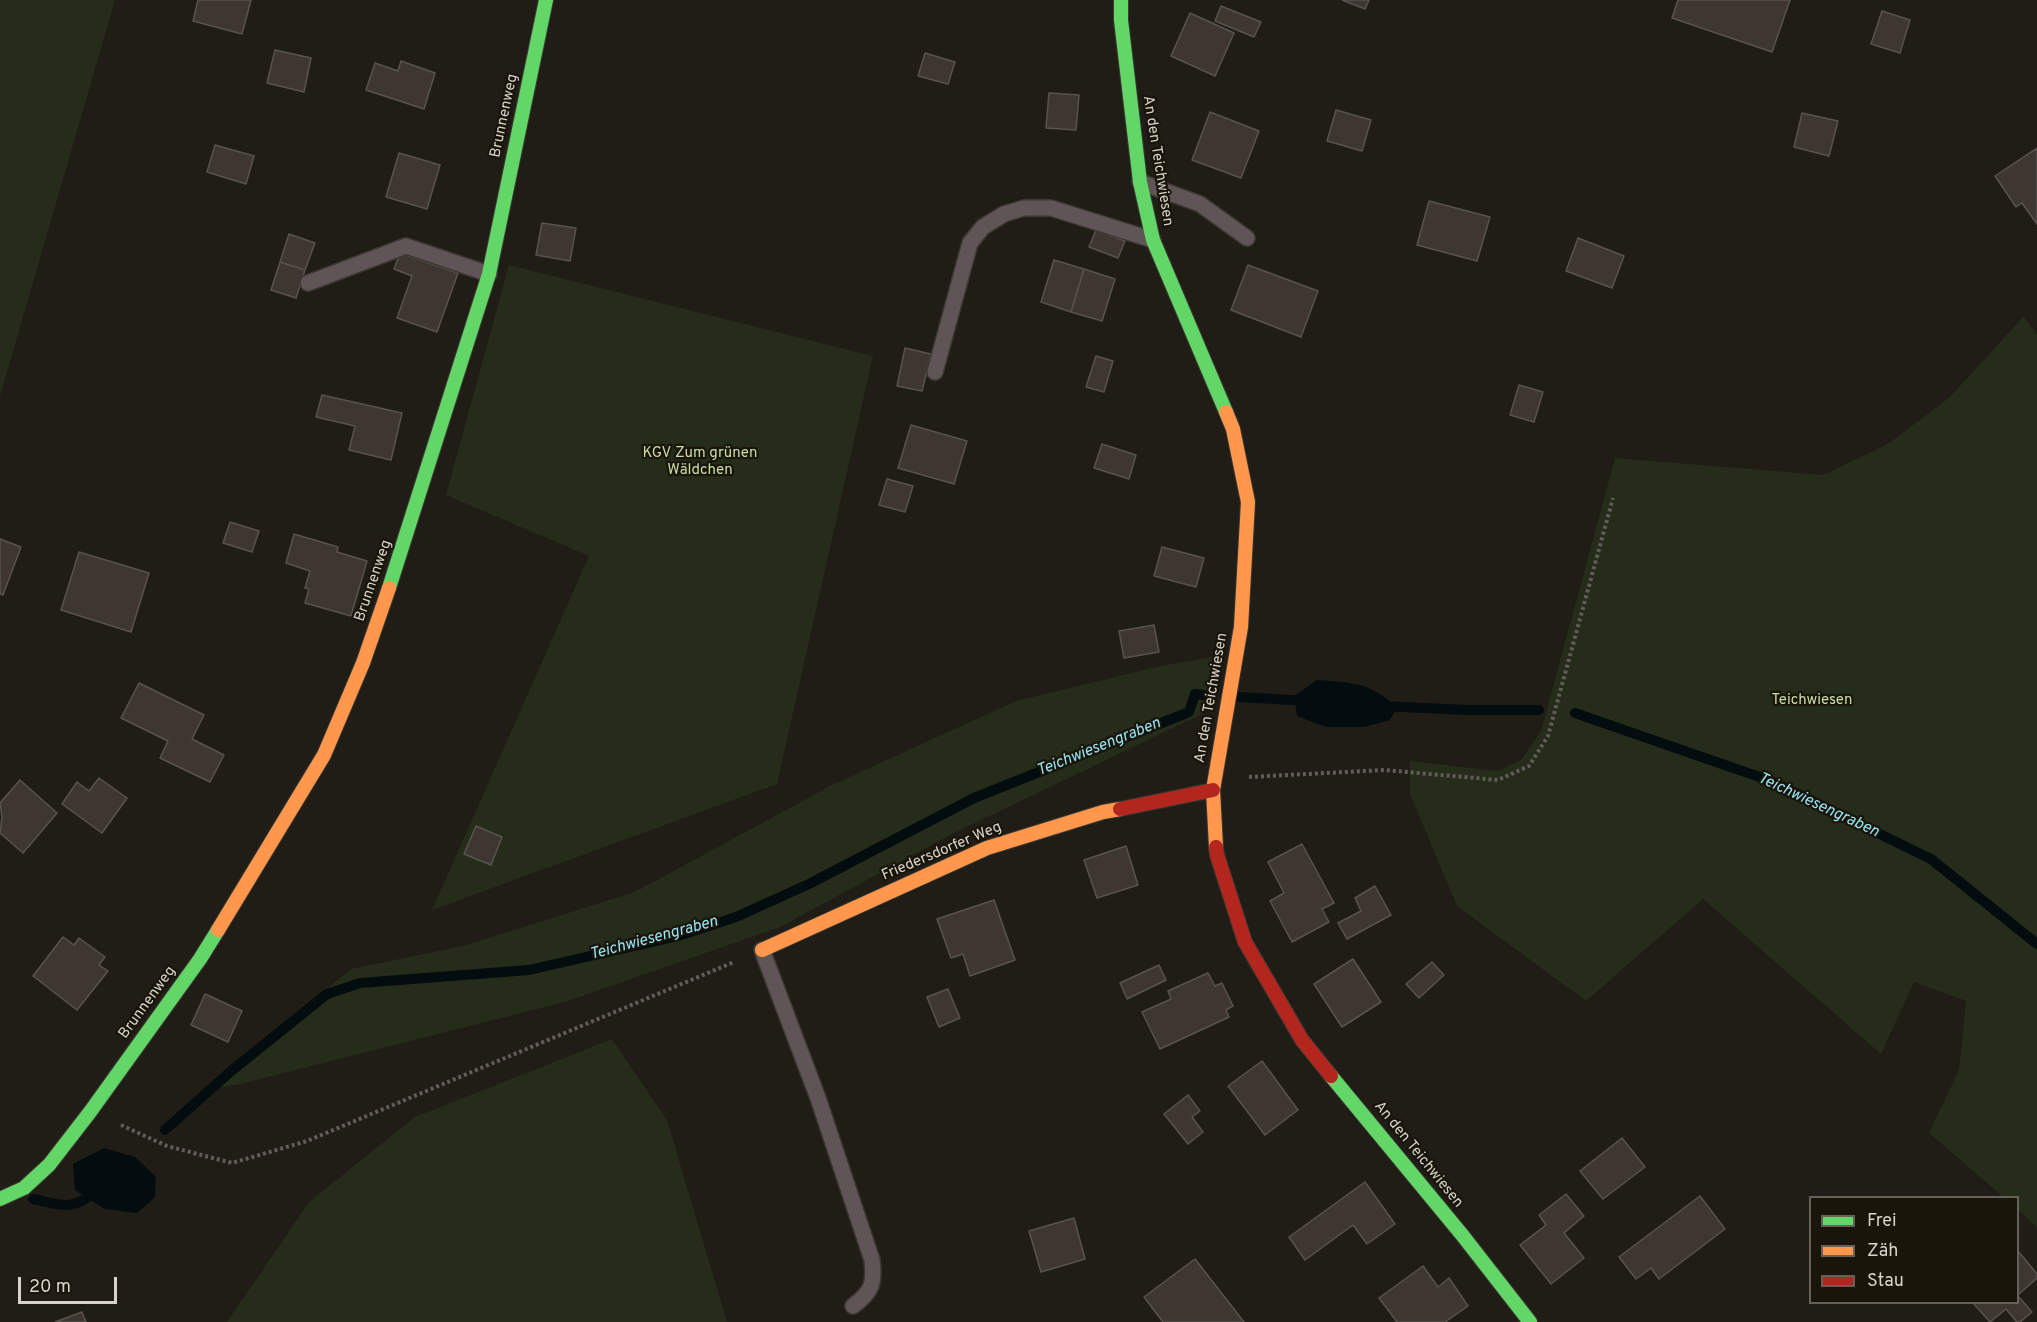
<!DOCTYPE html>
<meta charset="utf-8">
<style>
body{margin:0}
#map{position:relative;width:2037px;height:1322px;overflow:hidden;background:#201d16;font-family:Overpass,sans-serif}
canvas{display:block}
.legend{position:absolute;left:1809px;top:1196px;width:210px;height:108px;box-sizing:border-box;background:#1a150a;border:2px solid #666158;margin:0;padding:8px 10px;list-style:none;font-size:18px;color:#d7d3cc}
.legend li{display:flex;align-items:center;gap:12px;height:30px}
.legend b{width:30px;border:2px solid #666158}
.scale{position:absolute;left:18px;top:1277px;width:99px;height:27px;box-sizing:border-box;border:3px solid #d7d3cc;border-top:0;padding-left:8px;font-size:18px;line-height:21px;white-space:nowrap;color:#d7d3cc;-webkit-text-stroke:4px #1a150a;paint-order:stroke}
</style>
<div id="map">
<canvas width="2037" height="1322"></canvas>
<ul class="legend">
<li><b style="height:8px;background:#63d668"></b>Frei</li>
<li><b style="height:8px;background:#ff974d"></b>Zäh</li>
<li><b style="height:8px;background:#b3261e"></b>Stau</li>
</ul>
<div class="scale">20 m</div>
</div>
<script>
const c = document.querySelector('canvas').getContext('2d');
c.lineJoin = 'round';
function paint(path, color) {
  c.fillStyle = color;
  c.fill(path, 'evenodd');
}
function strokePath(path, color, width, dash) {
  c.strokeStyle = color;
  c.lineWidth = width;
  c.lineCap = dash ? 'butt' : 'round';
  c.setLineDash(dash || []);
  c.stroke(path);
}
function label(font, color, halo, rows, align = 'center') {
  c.font = font + ' Overpass,sans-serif';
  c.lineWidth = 4.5;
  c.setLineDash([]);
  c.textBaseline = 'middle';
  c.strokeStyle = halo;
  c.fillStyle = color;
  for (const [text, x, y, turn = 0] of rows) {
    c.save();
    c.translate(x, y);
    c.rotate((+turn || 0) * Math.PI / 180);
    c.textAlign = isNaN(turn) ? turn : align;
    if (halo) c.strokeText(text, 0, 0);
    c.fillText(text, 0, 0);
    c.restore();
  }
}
paint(new Path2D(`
 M0 0H115L0 396Z
 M509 265 873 356 777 784 432 910 589 556 446 495Z
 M2024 316 2037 335V1227L2018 1210V1198L2003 1197 1929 1133 1959 1070 1966 1001 1914 982 1881 1054 1703 899 1586 1001 1457 906 1410 794V761L1498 771 1521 760 1541 731 1615 458 1823 475 1888 444 1950 397Z
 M1219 656 1206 712 952 834 780 927 565 1002 236 1085 204 1089 351 969 463 946 635 892 832 785 1016 701 1165 665Z
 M612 1039 667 1120 727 1322H227L309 1202 415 1117Z`), '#252c19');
paint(new Path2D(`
 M1317 680C1354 683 1368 682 1397 707L1390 720 1364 727H1326L1297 716 1294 696Z
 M104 1148 135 1157 156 1177 155 1197 137 1213 105 1209 75 1190 73 1164Z`), '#030c0f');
strokePath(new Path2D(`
 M1239 697 1308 701
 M1383 706 1467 710H1539
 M1575 713 1771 781 1931 859 2037 944
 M165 1130 230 1072 327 994 360 983 529 970 678 936 736 917 809 884 974 798 1189 712 1195 694 1211 696
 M33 1199C62 1205 72 1212 97 1190`), '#030c0f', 10);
const building = new Path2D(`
 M198 0H251L242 34 193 21Z
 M1342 0H1369L1365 9Z
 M1678 0H1790L1772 52 1672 18Z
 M1221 6 1261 22 1254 37 1215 21Z
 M1882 11 1910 20 1900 53 1871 44Z
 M1190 13 1234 33 1215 76 1171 56Z
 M275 50 311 58 304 92 267 83Z
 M925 53 955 62 948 84 918 76Z
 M401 61 435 73 424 109 366 90 375 63 398 71Z
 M1049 93 1079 95 1076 130 1046 128Z
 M1336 110 1371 120 1362 151 1327 141Z
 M1210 112 1259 131 1241 178 1192 160Z
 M1802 113 1838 121 1829 156 1794 147Z
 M215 145 254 156 246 184 207 172Z
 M2037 148V224L2022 203 2016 207 1995 176Z
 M399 153 440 165 427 209 386 197Z
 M1429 201 1490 217 1477 261 1417 245Z
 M542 223 576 228 570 261 536 255Z
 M1096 230 1125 241 1118 258 1089 247Z
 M289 234 315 243 305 270 280 262Z
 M1578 238 1624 256 1612 288 1566 271Z
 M400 253 458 273 437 332 397 318 412 276 394 269Z
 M1054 260 1084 269 1071 312 1041 302Z
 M280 262 305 270 296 298 271 290Z
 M1248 265 1318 291 1301 337 1231 310Z
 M1084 269 1115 279 1102 321 1071 312Z
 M905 348 931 354 922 391 897 386Z
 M1096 356 1113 361 1104 392 1086 387Z
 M1519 385 1543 392 1534 422 1510 415Z
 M322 395 402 413 391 460 349 450 355 426 316 417Z
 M911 425 967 441 954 484 898 468Z
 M1102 444 1136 455 1129 479 1094 468Z
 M887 479 913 486 905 512 879 505Z
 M230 522 259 531 252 552 223 543Z
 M294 534 338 547 337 552 367 561 351 616 305 603 309 589 305 588 310 571 286 563Z
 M0 539 21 547 3 595 0 594Z
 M1162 547 1204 558 1196 587 1154 576Z
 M79 552 149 573 131 632 61 610Z
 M1154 625 1159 652 1124 658 1119 631Z
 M139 683 204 715 192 739 224 755 210 782 160 758 168 741 121 718Z
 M99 778 127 798 102 833 62 804 77 782 89 791Z
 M20 780 57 813 23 853 0 833 2 817 0 803Z
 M476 826 502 837 491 865 464 854Z
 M1302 844 1334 903 1322 909 1329 922 1292 942 1270 901 1284 893 1268 862Z
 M1126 846 1138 885 1097 898 1084 860Z
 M1375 886 1391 915 1347 939 1338 923 1361 911 1355 898Z
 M994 900 1015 960 970 976 963 954 951 958 937 919Z
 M63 937 74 945 79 938 105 957 99 965 108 971 77 1010 33 976Z
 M1353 959 1381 1002 1342 1027 1314 984Z
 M1432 962 1444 975 1419 998 1406 984Z
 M1159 965 1166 980 1127 999 1120 983Z
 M1208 973 1215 986 1222 983 1233 1006 1226 1010 1229 1017 1160 1049 1142 1012 1171 999 1168 991Z
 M948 989 960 1018 939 1027 927 997Z
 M205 994 242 1011 228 1042 191 1025Z
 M1262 1061 1298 1110 1265 1135 1228 1086Z
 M1188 1095 1200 1111 1192 1117 1203 1132 1188 1144 1164 1114Z
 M1622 1138 1645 1167 1603 1199 1580 1171Z
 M1365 1182 1395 1224 1367 1244 1353 1225 1305 1260 1289 1237Z
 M1566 1194 1584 1216 1564 1233 1584 1258 1551 1284 1520 1245 1546 1225 1539 1215Z
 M1700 1196 1725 1229 1659 1279 1651 1268 1636 1279 1619 1257Z
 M1074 1218 1085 1259 1041 1272 1029 1231Z
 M2018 1251 2037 1274V1278L2018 1295Z
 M1195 1259 1244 1322H1163L1144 1297Z
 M1423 1266 1438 1287 1449 1278 1468 1306 1445 1322H1397L1379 1298Z
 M2018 1296 2032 1312 2020 1322H2017L2006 1309 1990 1322 1973 1303 2018 1302Z
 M82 1312 86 1322H55Z`);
paint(building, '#3e3631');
strokePath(building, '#58534f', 1.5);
const lane = new Path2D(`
 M1140 182 1200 204 1247 238
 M308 283 406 246 489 274
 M935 372 970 243 983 227 1004 214 1024 208H1051L1153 240
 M762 950 818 1098 872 1260C875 1283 872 1292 853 1306`);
const fast = new Path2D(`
 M1121 0V20L1140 182 1153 240 1226 412
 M389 588 489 274 546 0
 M1331 1076 1463 1236 1530 1322
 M0 1199 24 1188 49 1165 90 1112 200 959 218 930`);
const slow = new Path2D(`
 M1216 847 1213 790 1241 627 1248 502 1233 429 1226 412
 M218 930 324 755 363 663 389 588
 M762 950 987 848 1103 812 1120 809`);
const jam = new Path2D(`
 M1120 809 1213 790
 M1216 847 1217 855 1245 942 1302 1040 1331 1076`);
strokePath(lane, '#3c3934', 18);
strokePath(fast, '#3c3934', 16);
strokePath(slow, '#3c3934', 16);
strokePath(jam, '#3c3934', 16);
strokePath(new Path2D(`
 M1249 777 1384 770 1498 780 1529 766 1548 736 1613 498
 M121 1125 167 1146 232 1163 307 1141 734 962`), '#625c5b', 4, [3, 3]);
strokePath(lane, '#605556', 15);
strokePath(fast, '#63d668', 14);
strokePath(slow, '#ff974d', 14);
strokePath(jam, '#b3261e', 14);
label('15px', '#d7d3cc', '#1a150a', [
 ["Brunnenweg",505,116,-78],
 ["An den Teichwiesen",1157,161,81],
 ["Brunnenweg",374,581,-71],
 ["An den Teichwiesen",1212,698,-80],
 ["Friedersdorfer Weg",942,852,-23],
 ["Brunnenweg",148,1003,-54],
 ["An den Teichwiesen",1418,1155,51]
]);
label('15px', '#c9dea5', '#1a150a', [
 ["KGV Zum grünen",700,454],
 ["Wäldchen",700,471],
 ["Teichwiesen",1812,701]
]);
label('italic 16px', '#97e5f5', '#1a150a', [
 ["Teichwiesengraben",1099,748,-22],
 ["Teichwiesengraben",1818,806,25],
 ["Teichwiesengraben",654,939,-15]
]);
</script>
